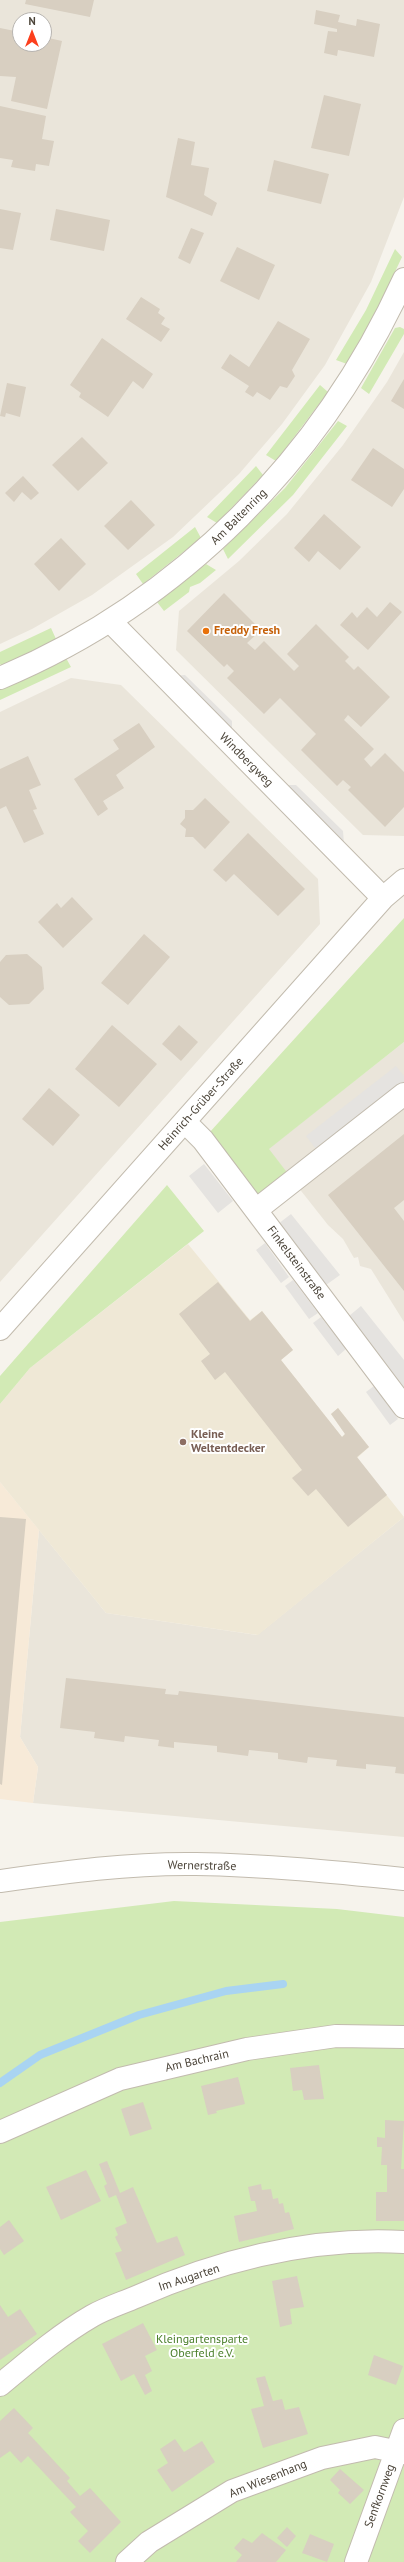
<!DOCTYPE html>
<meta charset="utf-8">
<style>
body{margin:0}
#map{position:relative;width:404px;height:2562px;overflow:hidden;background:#f6f3ec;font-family:"PT Sans",sans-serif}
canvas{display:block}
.north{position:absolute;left:12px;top:12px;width:40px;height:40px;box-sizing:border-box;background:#fff;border:1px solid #b7b4b0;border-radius:50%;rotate:0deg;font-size:11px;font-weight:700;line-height:16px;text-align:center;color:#4b4439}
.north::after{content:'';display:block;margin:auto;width:14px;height:18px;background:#fc3f1d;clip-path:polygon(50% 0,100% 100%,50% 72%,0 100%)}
</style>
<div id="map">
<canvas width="404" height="2562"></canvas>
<div class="north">N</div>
</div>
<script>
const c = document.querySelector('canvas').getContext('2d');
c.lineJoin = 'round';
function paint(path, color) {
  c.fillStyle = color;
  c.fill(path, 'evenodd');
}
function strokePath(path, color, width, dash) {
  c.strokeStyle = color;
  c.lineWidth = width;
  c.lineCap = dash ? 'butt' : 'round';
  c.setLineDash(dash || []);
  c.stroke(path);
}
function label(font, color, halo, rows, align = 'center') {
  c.font = font + ' "PT Sans",sans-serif';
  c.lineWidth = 4;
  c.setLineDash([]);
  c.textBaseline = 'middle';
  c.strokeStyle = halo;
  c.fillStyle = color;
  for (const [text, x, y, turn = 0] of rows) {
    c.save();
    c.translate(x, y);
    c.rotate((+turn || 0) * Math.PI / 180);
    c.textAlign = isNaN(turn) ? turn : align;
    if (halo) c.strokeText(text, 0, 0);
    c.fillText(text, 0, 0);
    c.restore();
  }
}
paint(new Path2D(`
 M0 0H404V197L371 282 325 365 282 424 239 474 173 537 92 595 32 629 0 644ZM20 20H44V44H20Z
 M404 352V836L363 835 176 650 179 611 239 561 287 514 343 445 387 382Z
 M71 678 121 685 318 879 320 924 0 1282V712Z
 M404 1042V1322L371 1269 360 1266 358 1257 354 1258 343 1239 328 1225 268 1149Z
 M404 1517V1837L33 1803 38 1767 20 1737 39 1530 106 1613 257 1635Z`), '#eae5da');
paint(new Path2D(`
 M0 1482 39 1530 20 1737 38 1767 33 1803 0 1799Z`), '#f7ead8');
paint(new Path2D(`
 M188 1244 250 1320 262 1311 293 1350 281 1360 342 1437 345 1434 331 1414 338 1408 369 1447 357 1458 404 1517 258 1635 106 1613 0 1482V1404L30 1368Z`), '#efe8d6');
paint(new Path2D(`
 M395 249 402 257 374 316 347 364 336 360 366 310Z
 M400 327 404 329V334L369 394 361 388 395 328Z
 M320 385 328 392 276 461 266 455Z
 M338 421 347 426 293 495 228 559 223 549 285 488Z
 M256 466 263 475 217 523 207 517Z
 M195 527 201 538 143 584 136 574Z
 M206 564 216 570 200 583 190 587 189 592 164 611 157 602Z
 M51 628 56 639 2 666 0 664V652Z
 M66 658 71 667 0 700V689Z
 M404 918V1042L269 1149 289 1175 268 1193 255 1194 209 1133Z
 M167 1185 204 1231 30 1368 0 1404V1376Z
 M174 1901 337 1909 404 1917V2562H0V1922Z`), '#d2eab5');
paint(new Path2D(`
 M185 675 232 721V734L172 676Z
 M284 785H296L343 831 344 844Z
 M396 1066 404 1076V1085L318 1152 306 1136Z
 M204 1164 233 1201 218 1213 189 1176Z
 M291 1214 340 1275 326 1285 278 1224Z
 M265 1243 289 1277 281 1283 256 1250Z
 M293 1280 318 1313 309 1319 285 1286Z
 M361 1306 404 1360V1387L349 1316Z
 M321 1317 346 1349 338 1356 313 1323Z
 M374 1386 398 1419 390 1425 366 1392Z`), '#e5e3e0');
strokePath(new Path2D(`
 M0 2083 40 2055 139 2015 226 1991 283 1984`), '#a9d4f2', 8);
paint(new Path2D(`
 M26 0H94L90 17 25 4Z
 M316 10 340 15 338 22 356 26 357 19 380 24 374 57 338 50 337 56 324 53 328 31 337 32V29L314 24Z
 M0 28 20 32V44H44V37L62 41 47 109 11 101 16 77 0 76Z
 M324 95 361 104 349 156 311 148Z
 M0 106 46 116 42 139 54 141 49 166 36 164 35 171 11 167 13 160 0 158Z
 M178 138 195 142 191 165 209 168 204 195 217 203 212 216 166 197Z
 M274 160 329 174 321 204 267 191Z
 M0 209 21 213 13 250 0 248Z
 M56 209 110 220 104 251 50 240Z
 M191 228 204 233 190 264 178 258Z
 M237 247 275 265 259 300 220 281Z
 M141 297 160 309 158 313 165 318 161 324 170 329 161 342 126 319Z
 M278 321 310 339 292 370 295 376 287 388 280 386 270 400 257 392 253 397 245 392 249 386 221 368 230 354 249 367Z
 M102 338 153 374 143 389 133 381 108 417 79 397 81 393 70 385Z
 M404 379V409L391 401Z
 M7 383 26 387 20 417 6 413 5 417 0 416Z
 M82 437 108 463 78 491 52 465Z
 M373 448 404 469V489L392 507 351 480Z
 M23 476 39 493 31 500 22 492 14 502 5 493Z
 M131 500 155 525 128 550 104 526Z
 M324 514 361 547 340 570 318 551 309 562 294 548Z
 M61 538 86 564 59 591 34 564Z
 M224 593 261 630 247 643 255 650 264 641 294 671 299 666 287 654 316 624 349 657 345 661 354 670 358 666 390 697 361 727 348 715 344 720 374 749 364 759 371 767 385 753 404 772V807L385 827 348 790 351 787 343 780 337 786 301 750 316 734 280 698 264 714 227 678 234 671 227 664 224 667 187 631Z
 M390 602 402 612 368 650 340 625 352 612 357 618 367 607 377 617Z
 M139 723 155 747 116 775 124 788 103 801 108 809 98 816 74 779 119 749 113 740Z
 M28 756 41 785 29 790 37 809 33 810 44 834 24 843 6 806 0 809V769Z
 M205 798 230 822 205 849 193 837H185L186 829 180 824 185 818V810H193Z
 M248 833 305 889 278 916 234 874 226 882 213 870Z
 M72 897 93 919 63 948 38 922 57 903 61 908Z
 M144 934 170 957 128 1005 101 983Z
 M27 954 42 967 44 989 29 1004 9 1005 0 997V962L6 955Z
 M112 1025 157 1064 119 1107 75 1069Z
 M179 1025 198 1042 181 1061 162 1044Z
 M49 1088 80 1115 53 1146 22 1119Z
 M404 1134V1200L394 1208 404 1221V1291L328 1195Z
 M218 1282 250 1321 262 1311 293 1350 281 1360 342 1437 345 1434 331 1414 338 1408 369 1447 357 1457 387 1495 348 1527 316 1489 308 1496 292 1478 302 1470 225 1372 215 1380 201 1361 210 1354 179 1314Z
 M0 1517 26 1519 2 1785 0 1784Z
 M66 1678 166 1689 165 1694 178 1695 179 1691 404 1717V1774L395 1773 396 1767 366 1764V1769L336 1766 337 1760 308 1757 307 1763 278 1759V1753L249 1750 248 1756 217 1752V1746L174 1742V1748L158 1746 159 1740 125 1736 124 1742 94 1738 95 1732 60 1728Z
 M319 2065 324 2099 304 2100 302 2090 293 2091 290 2068Z
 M238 2077 245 2104 216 2111 217 2113 208 2115 201 2086Z
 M143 2102 152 2129 130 2136 121 2109Z
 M385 2120 404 2121 401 2169H404V2221H376V2192H387V2165H381L382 2147H377V2137L385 2138Z
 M107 2161 120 2193 133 2187 157 2243 177 2236 185 2255 126 2280 115 2253 122 2251 115 2237 118 2235 115 2228 127 2223 116 2195 109 2198 104 2186 107 2184 99 2164Z
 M86 2170 101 2201 61 2220 46 2187Z
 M261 2184 262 2190 271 2189 273 2199 278 2198 279 2204 283 2203 285 2213 289 2212 294 2229 239 2242 234 2216 257 2211 255 2201H251L248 2187Z
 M9 2220 24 2241 4 2255 0 2249V2227Z
 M297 2276 304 2307 290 2309 292 2324 280 2327 272 2281Z
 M0 2305 8 2317 20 2309 37 2334 0 2360Z
 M143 2323 157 2350 145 2356 152 2371 145 2375 152 2391 145 2395 134 2374 121 2381 102 2344Z
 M374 2355 403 2366 396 2385 368 2375Z
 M265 2376 273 2401 282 2399 285 2410 299 2407 308 2434 263 2448 251 2409 264 2406 256 2378Z
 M14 2408 33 2428 28 2433 70 2478 67 2481 80 2496 90 2488 121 2522 90 2553 78 2541 88 2531 70 2512 76 2507 28 2456 21 2463 10 2451 0 2458V2421Z
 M175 2439 184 2452 202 2441 215 2462 172 2492 157 2470 168 2463 160 2449Z
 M340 2469 364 2490 350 2504 338 2493 340 2490 330 2480Z
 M287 2527 296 2536 287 2547 277 2538Z
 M262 2533 286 2550 276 2562H236L242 2555 234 2548 243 2538 252 2543Z
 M310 2534 334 2544 327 2562 302 2553Z`), '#d8cfc1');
const minor = new Path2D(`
 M110 621 383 898
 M0 678C181 602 323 457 404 279
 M185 1122 203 1140 404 1407
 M256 1210 404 1094
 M0 1329 383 898 404 880
 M0 1881C65 1872 130 1863 196 1864 265 1865 335 1872 404 1879
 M0 2132 120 2079 247 2049 336 2036 404 2037
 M0 2385C29 2361 59 2335 92 2316 106 2308 122 2303 136 2297 220 2260 313 2237 404 2242
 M127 2562 149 2542 232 2491 322 2458 375 2447 404 2453
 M356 2562 404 2430`);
strokePath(minor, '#c2bbae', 24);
strokePath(minor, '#fff', 22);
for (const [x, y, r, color] of [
 [206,631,4,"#e8710a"],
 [183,1442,4,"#8d6e63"]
]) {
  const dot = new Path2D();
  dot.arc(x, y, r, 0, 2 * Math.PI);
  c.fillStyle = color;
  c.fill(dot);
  strokePath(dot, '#fff', 1.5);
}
label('12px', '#4b4439', '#fff', [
 ["Am Baltenring",239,517,-45],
 ["Windbergweg",246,760,45],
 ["Heinrich-Grüber-Straße",201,1104,-48],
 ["Finkelsteinstraße",296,1263,53],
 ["Wernerstraße",202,1866,1],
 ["Am Bachrain",197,2061,-13],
 ["Im Augarten",189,2278,-18],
 ["Am Wiesenhang",268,2479,-22],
 ["Senfkornweg",380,2496,-70]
]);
label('bold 12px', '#c56008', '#fff', [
 ["Freddy Fresh",214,631]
], 'left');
label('bold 12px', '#785e54', '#fff', [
 ["Kleine",191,1435],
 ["Weltentdecker",191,1449]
], 'left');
label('12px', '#4a7f2a', '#fff', [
 ["Kleingartensparte",202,2340],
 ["Oberfeld e.V.",202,2354]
]);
</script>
